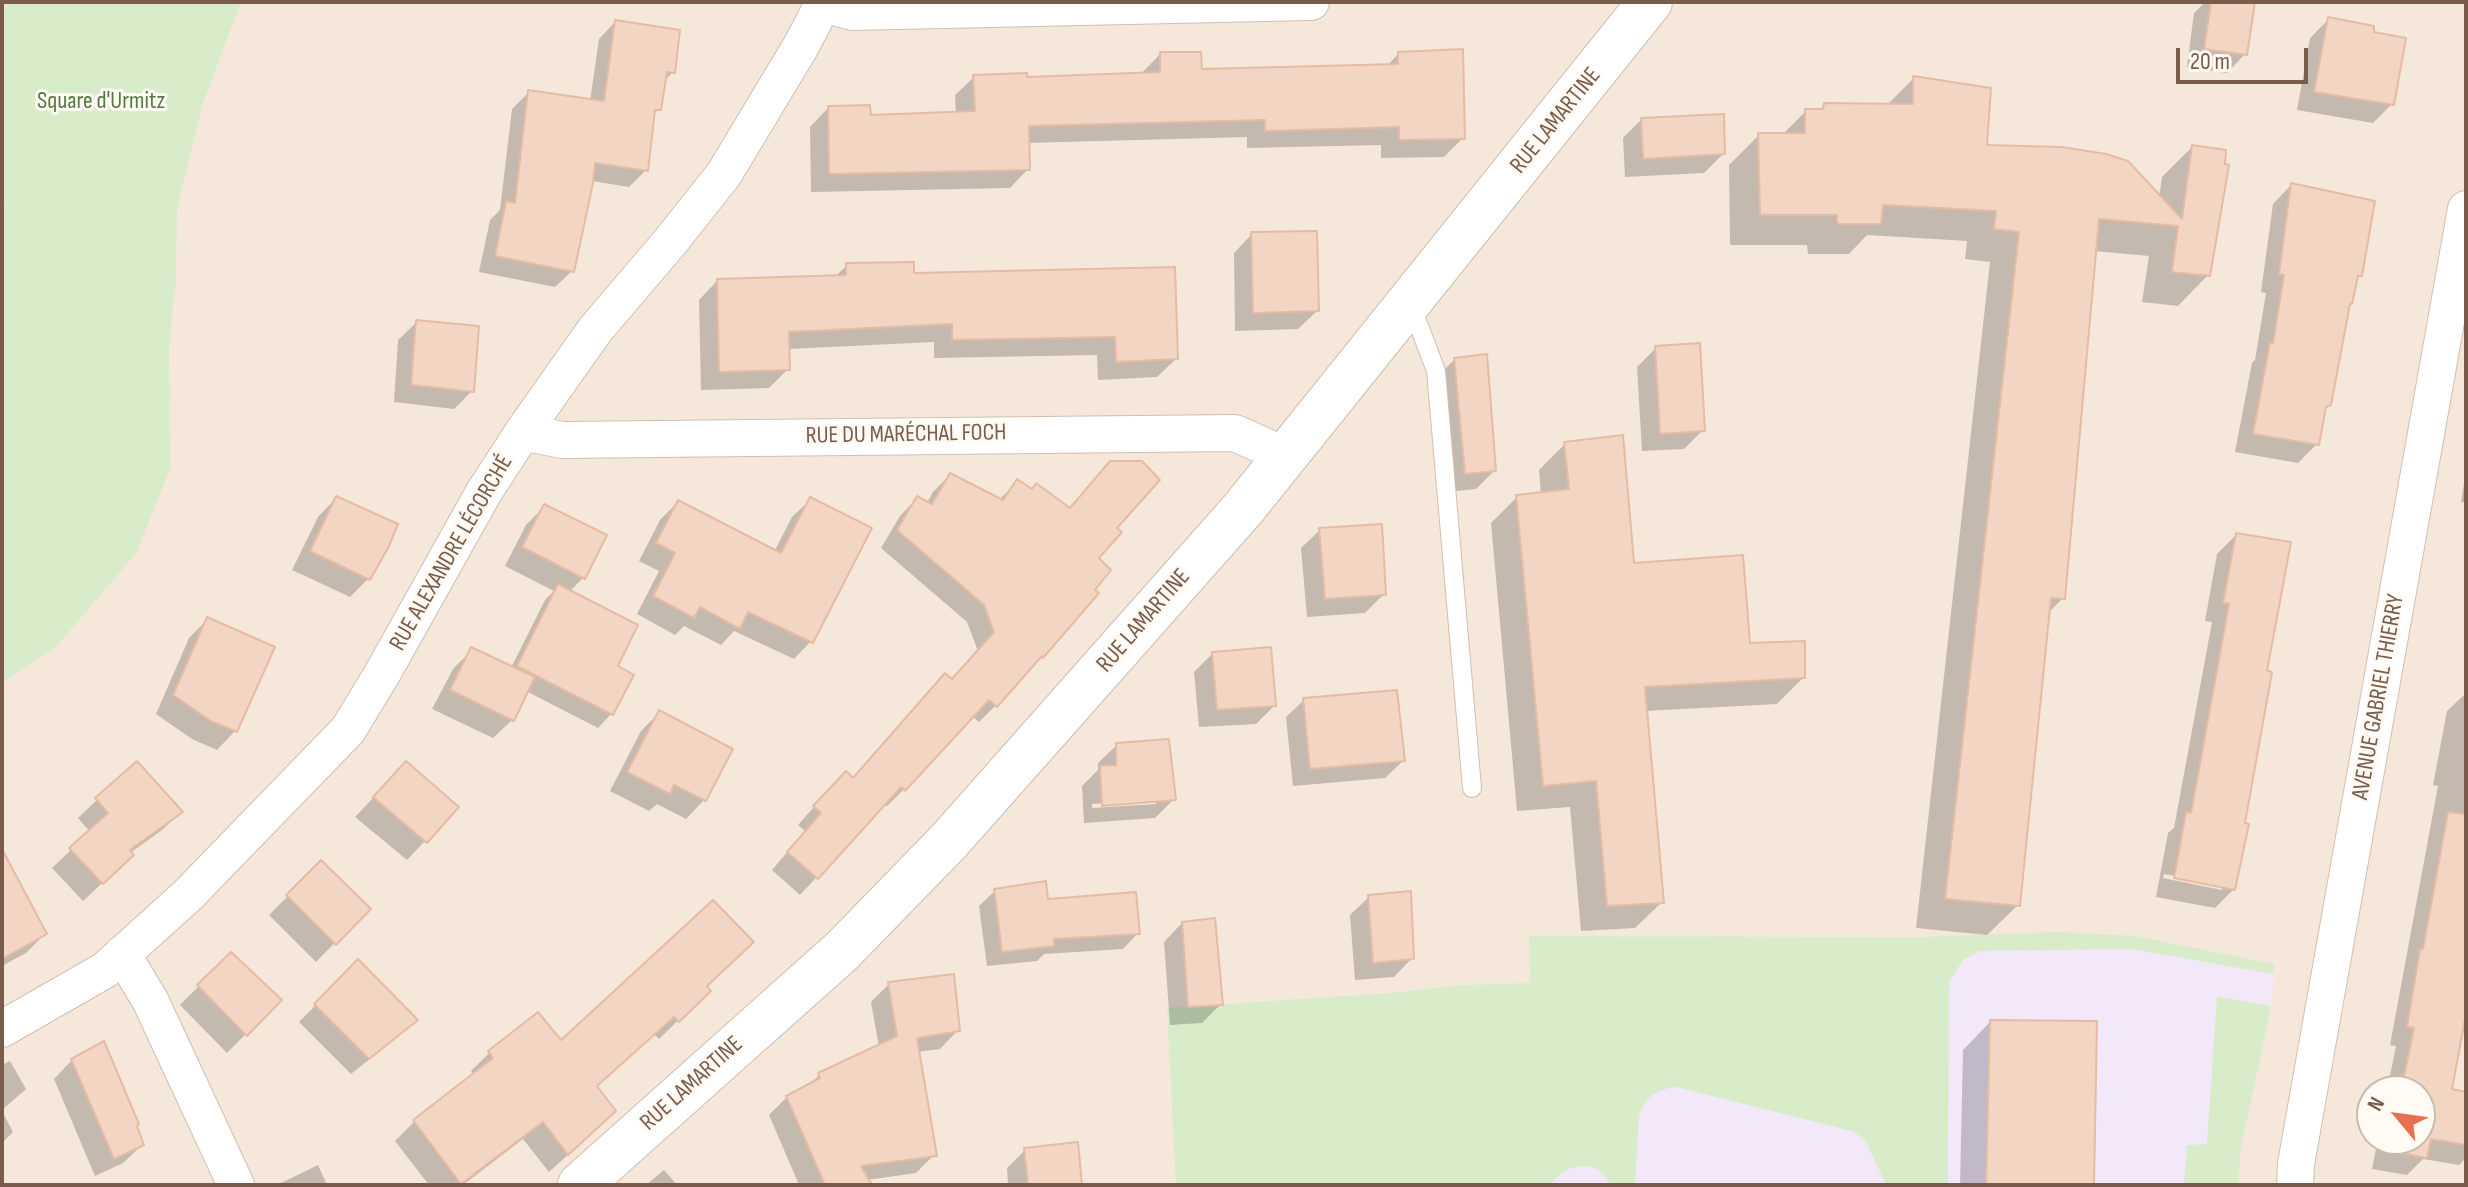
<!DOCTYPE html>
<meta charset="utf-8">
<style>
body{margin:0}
#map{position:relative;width:2468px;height:1187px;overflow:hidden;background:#fdf6ec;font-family:"Sofia Sans Condensed",sans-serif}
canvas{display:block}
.frame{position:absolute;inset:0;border:4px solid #7a5c4d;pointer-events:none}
.north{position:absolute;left:2356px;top:1075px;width:80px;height:80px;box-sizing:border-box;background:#fffaf3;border:2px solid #cabbb1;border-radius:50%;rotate:299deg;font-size:22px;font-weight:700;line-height:32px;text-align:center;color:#7a5c4d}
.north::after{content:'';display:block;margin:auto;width:28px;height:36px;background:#e76f51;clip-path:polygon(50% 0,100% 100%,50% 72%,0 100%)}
.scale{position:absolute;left:2176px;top:48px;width:132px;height:36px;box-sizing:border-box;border:4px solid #7a5c4d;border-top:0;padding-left:10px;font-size:24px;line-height:28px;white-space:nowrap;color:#7a5c4d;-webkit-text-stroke:6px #fffaf3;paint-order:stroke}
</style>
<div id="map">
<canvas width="2468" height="1187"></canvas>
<div class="frame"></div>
<div class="north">N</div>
<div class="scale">20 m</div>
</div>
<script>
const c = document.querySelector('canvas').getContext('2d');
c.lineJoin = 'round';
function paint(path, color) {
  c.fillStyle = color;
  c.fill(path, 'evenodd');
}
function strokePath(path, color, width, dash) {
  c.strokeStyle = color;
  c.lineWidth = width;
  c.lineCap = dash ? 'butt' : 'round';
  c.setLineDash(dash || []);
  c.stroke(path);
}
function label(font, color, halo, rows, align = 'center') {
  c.font = font + ' "Sofia Sans Condensed",sans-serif';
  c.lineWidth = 6;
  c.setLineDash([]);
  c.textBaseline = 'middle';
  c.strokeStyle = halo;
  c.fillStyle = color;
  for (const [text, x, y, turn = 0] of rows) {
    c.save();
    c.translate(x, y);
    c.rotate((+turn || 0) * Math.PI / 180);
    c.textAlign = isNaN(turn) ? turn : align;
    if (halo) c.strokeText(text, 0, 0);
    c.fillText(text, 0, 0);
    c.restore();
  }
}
paint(new Path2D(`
 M2 2H2466V1185H2ZM2372 1091H2420V1139H2372Z`), '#f5e8da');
paint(new Path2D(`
 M2059 932 2136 936 2275 964 2271 1006 2240 1153 2239 1185H1394L1461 985 1530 983 1529 936 1916 937Z`), '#f3e8fa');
paint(new Path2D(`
 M2 2H241L202 106 177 208 176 280 169 343 170 469 136 553 57 646 2 682V217L5 202 2 197Z
 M2059 932 2136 936 2275 964 2273 974 2131 949 1980 951 1963 960 1949 982 1948 1185H1886L1867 1143 1855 1132 1676 1087C1655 1090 1645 1097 1639 1117L1635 1185H1611C1599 1158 1565 1162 1550 1185H1176L1167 1008 1390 993 1461 985 1530 983 1529 936 1916 937Z
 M2217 996 2271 1006 2240 1153 2239 1185H2184L2187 1145 2207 1144Z`), '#d8ecc9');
paint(new Path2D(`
 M2205 2H2253L2245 54 2227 73 2187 67 2194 13Z
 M2329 19 2392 104 2373 123 2297 110 2310 38Z
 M615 22 673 72 663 82 659 109 652 116 646 170 629 187 592 181 572 271 555 287 479 272 490 220 500 210 512 109 529 92 590 101 599 39Z
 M1160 54 1200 71 1387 66 1398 54 1463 138 1444 157 1381 158V145L1247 148V137L1027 143 1028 169 1010 188 811 192 810 127 828 108 869 117 956 114 955 95 974 77 1025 79 1142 73Z
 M1914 78 1985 147 2159 198 2162 177 2192 147 2208 275 2178 306 2142 302 2149 256 2094 251 2063 598 2047 614 2018 905 1987 935 1916 928 1990 262 1965 259 1967 241 1867 235 1849 254H1808L1807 245H1730L1729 165 1759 135H1782L1806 111H1819L1824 105 1886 106Z
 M1641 120 1723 154 1704 173 1625 177 1623 138Z
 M2291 185 2360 275 2355 280 2347 306 2329 404 2324 409 2317 444 2298 463 2235 452 2252 363 2255 360 2266 293 2261 292 2273 204Z
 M1252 234 1317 311 1298 329 1235 331 1234 253Z
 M847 265 913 275 1173 270 1176 359 1157 377 1098 380 1097 355 934 358V342L788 349V369L769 388 701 390 699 300 717 281 835 277Z
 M417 322 472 391 454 409 394 402 398 340Z
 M1656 348 1703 430 1684 449 1642 451 1637 367Z
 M1455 359 1494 471 1476 489 1446 492 1436 378Z
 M1565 444 1632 565 1749 645 1803 678 1777 704 1645 711 1662 902 1635 928 1581 931 1570 807 1517 811 1491 523 1517 497 1541 494 1539 470Z
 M2466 471V503L2461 502Z
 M950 475 999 500 1018 481 1069 510 1115 528 1097 558 1092 590 1096 593 1042 657 996 705 979 722 972 716 904 789 887 806 884 804 800 895 772 870 805 831 798 825 829 790 852 779 978 651 967 622 881 548 900 516 917 498 927 503 933 492Z
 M336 498 369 578 350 597 292 570 318 517Z
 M810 500 811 641 794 659 734 631 721 645 684 626 675 635 637 614 659 571 639 561 660 520 678 502 774 552 792 517Z
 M545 506 583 578 569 592 615 667 611 714 598 728 526 691 512 720 493 738 432 709 453 669 472 650 511 668 545 600 554 591 505 566 526 525Z
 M1320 530 1384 594 1365 613 1307 617 1301 548Z
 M2236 535 2265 673 2234 889 2215 908 2156 897 2168 833 2174 828 2212 622 2205 621 2217 554ZM2164 874 2222 885V890L2163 878Z
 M208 619 235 731 217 750 192 739 156 714 189 638Z
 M1212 654 1274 706 1256 724 1199 727 1194 672Z
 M2466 687V1003L2450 1091 2466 1094V1158L2459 1165 2423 1159 2407 1175 2372 1169 2378 1139H2420V1091H2387L2396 1046 2390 1045 2438 786 2433 785 2447 711 2465 694Z
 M1304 700 1403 761 1385 778 1293 786 1286 717Z
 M659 713 730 750 704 800 686 819 657 804 649 811 610 791 641 731Z
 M1117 745 1173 800 1155 818 1084 823 1082 786 1098 770V763ZM1156 800V804L1092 808V804Z
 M388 782 456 808 407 860 355 817Z
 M97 800 181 812 162 830 130 853 113 873 83 901 52 868 90 832 78 818Z
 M321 863 368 909 316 962 269 915Z
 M995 891 1046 901 1138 933 1123 949 1044 954 1037 961 987 966 979 906Z
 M2 897 45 934 26 953 2 966Z
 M1369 897 1412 958 1394 977 1355 980 1350 915Z
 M1182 923 1221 1004 1202 1023 1170 1025 1164 942Z
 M231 954 279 1000 227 1053 180 1005Z
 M358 962 415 1020 399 1036 351 1074 299 1022Z
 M889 984 958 1030 940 1049 917 1052 934 1155 916 1173 867 1180 870 1185H799L769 1115 787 1097 807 1087 819 1075 879 1047 871 1002Z
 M705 987 708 991 659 1039 654 1034 595 1087V1130L549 1172 523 1139 463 1185H429L395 1141 414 1122 474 1075 471 1071 489 1053 560 1043Z
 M1990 1022 2092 1185H1960L1963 1050Z
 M72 1060 135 1126 142 1145 123 1163 95 1176 54 1079Z
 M10 1061 26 1089 2 1110V1065Z
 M2 1111 13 1132 2 1143Z
 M1025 1150 1080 1185H1008L1007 1168Z
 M318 1165 327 1185H277Z
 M664 1170 677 1185H646Z`), '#0003');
const building = new Path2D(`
 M2211 2H2255L2247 55 2204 49Z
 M2328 17 2374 26V32L2406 38 2394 105 2314 92Z
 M615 20 680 30 675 73 667 72 661 110H655L648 171 595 163 593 183 574 272 495 256 506 201 515 203 528 90 604 101Z
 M1463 49 1465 139 1399 140V127L1265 131V120L1029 126 1030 170 829 174 828 106 870 105 871 115 975 111 973 75 1027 73V77L1160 72V52H1201L1202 69 1398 64V52Z
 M1913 76 1991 88 1987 145 2062 147 2106 154 2128 161 2182 219 2192 145 2226 150 2225 164 2229 165 2210 276 2172 272 2178 226 2099 219 2065 599 2051 598 2020 906 1945 899 2019 232 1994 229 1996 211 1883 205 1881 224H1837V215H1760L1758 133H1805V109H1823L1824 103 1913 104Z
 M1724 114 1725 154 1643 159 1641 118Z
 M2291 183 2375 201 2362 276H2358L2352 304H2350L2331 405 2326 407 2319 445 2253 434 2270 342 2273 343 2284 275 2279 274Z
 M1317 231 1319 311 1253 313 1251 232Z
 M914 262V273L1175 267 1178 359 1116 362 1115 337 952 340V324L789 332 790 370 719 372 717 279 846 275V263Z
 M416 320 479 326 474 392 411 385Z
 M1700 343 1705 431 1660 434 1655 346Z
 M1487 354 1496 471 1465 474 1454 358Z
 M1623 435 1634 563 1743 555 1750 643 1805 641V678L1645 687 1664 903 1607 906 1596 781 1543 786 1516 495 1569 489 1564 442Z
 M1110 461H1142L1160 480 1117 528 1122 532 1099 558 1111 570 1095 590 1099 593 1043 658 1042 656 997 707 989 700 905 791 901 787 818 879 787 852 821 813 813 806 846 771 853 778 945 673 952 679 994 632 984 605 897 530 917 496 932 504 950 473 1003 500 1017 479 1032 489 1036 483 1070 508Z
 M336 496 398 524 389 546 370 580 310 551Z
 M810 497 872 528 813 643 748 612 740 629 700 607 694 618 653 596 675 553 656 543 678 500 781 553Z
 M544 504 607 535 585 579 522 547Z
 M1382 524 1386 595 1325 599 1319 528Z
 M2236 533 2291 542 2267 671 2272 672 2245 823 2249 824 2235 890 2174 878 2186 812 2191 813 2229 604 2223 603Z
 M558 584 638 625 618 666 634 675 613 715 517 666Z
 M207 617 275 647 237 732 211 721 173 695Z
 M471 647 535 677 514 721 450 690Z
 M1271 647 1276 706 1217 710 1212 652Z
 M1397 690 1405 761 1310 769 1303 698Z
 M659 710 733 749 706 801 674 785 670 794 627 772Z
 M1169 739 1176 800 1102 806 1100 766 1116 765V743Z
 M137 761 183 812 130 850 134 855 103 884 69 848 108 813 95 798Z
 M406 761 459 807 427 843 373 797Z
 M2448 812 2466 814V1014L2452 1089 2466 1092V1145L2431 1139 2427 1158 2389 1151 2391 1139H2420V1091H2401L2414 1028 2407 1027 2420 949H2423Z
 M2 849 47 934 2 959Z
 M321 860 371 909 336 945 286 895Z
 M1046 881 1048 899 1136 892 1140 934 1054 939V946L1002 952 994 889Z
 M1411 891 1414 959 1373 963 1368 895Z
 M713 900 754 942 707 986 711 991 679 1022 674 1017 597 1086 616 1111 568 1155 543 1122 461 1184 413 1120 493 1058 488 1051 538 1012 561 1040Z
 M1215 918 1223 1005 1188 1007 1182 922Z
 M231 952 282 1000 247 1036 197 985Z
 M358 959 418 1020 369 1059 314 1004Z
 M954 974 960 1031 917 1038 937 1156 861 1166 872 1185H825L786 1096 820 1078 818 1073 897 1036 888 982Z
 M1990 1020 2097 1021 2094 1185H1986Z
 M104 1041 139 1124 137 1126 144 1145 114 1159 71 1059Z
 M1078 1142 1082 1185H1028L1024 1148Z`);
paint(building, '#f3d5c3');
strokePath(building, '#e6bba3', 2);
const service = new Path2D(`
 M1411 305 1436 371 1472 788`);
const minor = new Path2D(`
 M823 4 853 12 1311 2
 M523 432 562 440 1235 433 1284 455
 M122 954 150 1000 236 1185
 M2 1029 105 970 188 895 348 730 382 674 484 492 523 432 595 330 670 242 724 174 801 46 824 2
 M2295 1185 2296 1164 2466 209`);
const tertiary = new Path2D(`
 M580 1185 842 951 949 841 1243 509 1650 2`);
strokePath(service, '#d1beb0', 20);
strokePath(minor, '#d1beb0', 38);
strokePath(tertiary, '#d1beb0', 46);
strokePath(service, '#fff', 18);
strokePath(minor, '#fff', 36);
strokePath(tertiary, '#fff', 44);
label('24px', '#537a41', '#fffaf3', [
 ["Square d'Urmitz",101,102]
]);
label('24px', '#7a5c4d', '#fffaf3', [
 ["RUE LAMARTINE",1556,121,-51],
 ["RUE DU MARÉCHAL FOCH",906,435,-1],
 ["RUE ALEXANDRE LÉCORCHÉ",452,553,-60],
 ["RUE LAMARTINE",1144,621,-49],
 ["AVENUE GABRIEL THIERRY",2379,697,-80],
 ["RUE LAMARTINE",692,1084,-42]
]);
</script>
